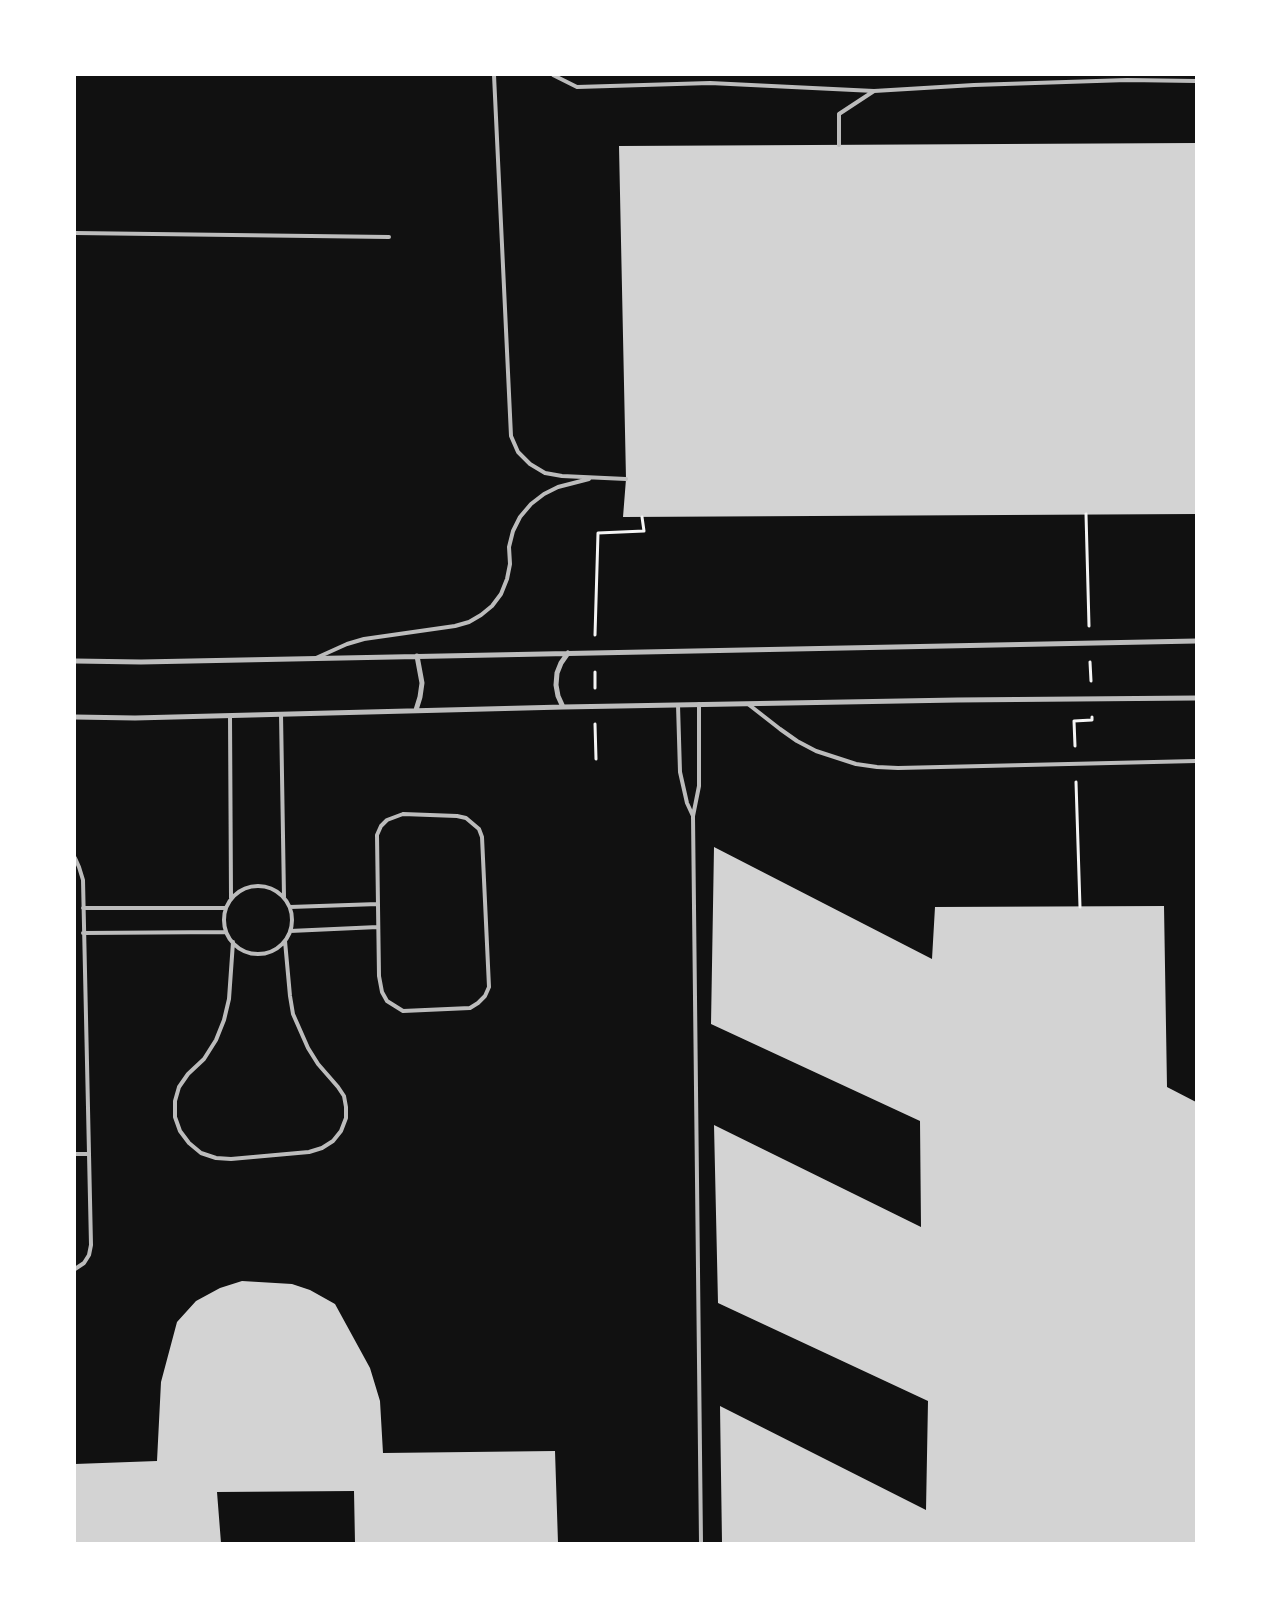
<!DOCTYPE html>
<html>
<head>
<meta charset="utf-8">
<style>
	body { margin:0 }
	#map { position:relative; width:1271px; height:1618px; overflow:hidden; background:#111; font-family:"Exo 2",sans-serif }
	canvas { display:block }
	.frame { position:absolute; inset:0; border:76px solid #fff; pointer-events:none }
</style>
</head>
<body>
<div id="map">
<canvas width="1271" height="1618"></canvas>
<div class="frame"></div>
</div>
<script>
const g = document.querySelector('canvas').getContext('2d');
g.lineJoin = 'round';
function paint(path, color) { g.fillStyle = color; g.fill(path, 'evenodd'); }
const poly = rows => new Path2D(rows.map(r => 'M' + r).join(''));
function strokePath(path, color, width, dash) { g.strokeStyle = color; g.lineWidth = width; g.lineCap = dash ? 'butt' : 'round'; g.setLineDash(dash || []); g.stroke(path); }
paint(poly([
	[1196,143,1196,514,623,517,626,479,619,146],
	[714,847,932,959,935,907,1164,906,1167,1087,1196,1102,1196,1543,722,1543,720,1406,926,1510,928,1401,718,1303,714,1125,921,1227,920,1121,711,1024],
	[242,1281,292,1284,310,1290,335,1304,370,1368,380,1401,383,1453,555,1451,558,1543,355,1543,354,1491,217,1492,221,1543,75,1543,75,1464,157,1461,161,1382,177,1322,196,1301,220,1288]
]), '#d3d3d3');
strokePath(poly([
	[1086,514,1089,626],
	[595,635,598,533,644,531,642,517],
	[1090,662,1091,681],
	[595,672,595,688],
	[595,724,596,759],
	[1075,746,1074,721,1092,720,1092,717],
	[1076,782,1080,907]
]), '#f5f5f5', 3);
strokePath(poly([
	[494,75,511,436,518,452,530,464,545,473,562,476,626,479],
	[553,75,577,87,710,83,874,91],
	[839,145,839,114,874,91,974,85,1127,80,1196,81],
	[75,233,389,237],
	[316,658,347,644,364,639,455,626,469,622,481,615,492,606,501,594,507,579,510,564,509,547,513,531,520,517,531,504,544,494,558,487,589,479],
	[699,704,699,786,693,816,701,1543],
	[748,704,780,729,797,741,816,751,856,764,877,767,898,768,1196,761],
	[678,705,680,772,687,803,693,816],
	[281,714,284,897],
	[230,716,231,898],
	[403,814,457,816,466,818,479,829,482,837,489,987,485,996,478,1003,470,1008,403,1011,387,1001,382,992,379,976,377,835,381,826,387,820,403,814],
	[75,858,79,867,83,880,91,1245,89,1255,84,1263,75,1269],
	'224 920a34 34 0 1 1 68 0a34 34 0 1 1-68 0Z',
	[290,907,378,904],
	[83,908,226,908],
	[290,931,378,927],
	[83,933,226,932],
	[233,942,229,999,224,1020,216,1040,204,1059,188,1074,179,1087,175,1101,175,1117,180,1131,189,1143,201,1153,216,1158,231,1159,309,1152,322,1148,333,1141,341,1131,346,1118,346,1107,344,1096,338,1087,318,1064,308,1048,293,1014,290,996,285,941],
	[75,1154,89,1154]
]), '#bcbcbc', 4);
strokePath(poly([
	[75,661,141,662,1196,641],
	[563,707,558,696,556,685,557,673,561,663,568,653],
	[416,710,420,697,422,683,417,656],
	[75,717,135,718,563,707,957,700,1196,698]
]), '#bcbcbc', 5);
</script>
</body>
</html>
